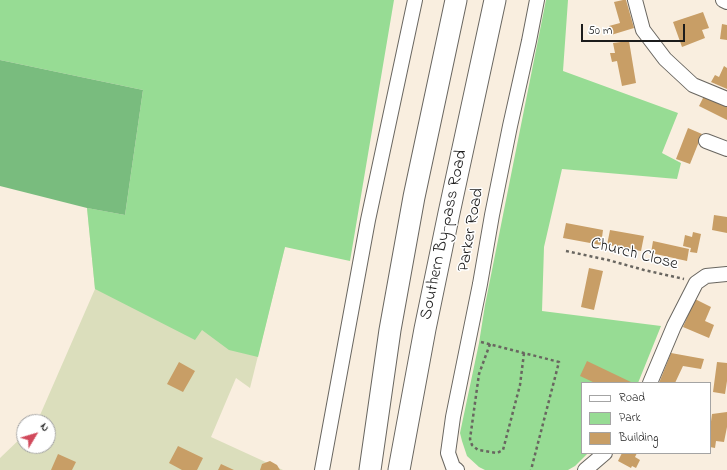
<!DOCTYPE html>
<html>
<head>
<meta charset="utf-8">
<style>
	body { margin:0 }
	#map { position:relative; width:727px; height:470px; overflow:hidden; background:#f9eedf; font-family:"Indie Flower",sans-serif }
	canvas { display:block }
	.legend { position:absolute; left:581px; top:382px; width:130px; height:72px; box-sizing:border-box; background:#fff; border:1px solid #a4a4a4; margin:0; padding:5px 7px; list-style:none; font-size:12px; color:#1c1c1c }
	.legend li { display:flex; align-items:center; gap:8px; height:20px }
	.legend b { width:20px; border:1px solid #a4a4a4 }
	.north { position:absolute; left:16px; top:414px; width:40px; height:40px; box-sizing:border-box; background:#fff; border:1px solid #a4a4a4; border-radius:50%; rotate:52deg; font-size:11px; font-weight:700; line-height:16px; text-align:center; color:#1c1c1c }
	.north::after { content:''; display:block; margin:auto; width:14px; height:18px; background:#d1495b; clip-path:polygon(50% 0,100% 100%,50% 72%,0 100%) }
	.scale { position:absolute; left:581px; top:24px; width:104px; height:18px; box-sizing:border-box; border:2px solid #1c1c1c; border-top:0; padding-left:5px; font-size:12px; line-height:14px; white-space:nowrap; color:#1c1c1c; -webkit-text-stroke:3px #fff; paint-order:stroke }
</style>
</head>
<body>
<div id="map">
<canvas width="727" height="470"></canvas>
<ul class="legend">
<li><b style="height:5px;background:#fff"></b>Road</li>
<li><b style="height:11px;background:#97dc94"></b>Park</li>
<li><b style="height:11px;background:#c89e66"></b>Building</li>
</ul>
<div class="north">N</div>
<div class="scale">50 m</div>
</div>
<script>
const g = document.querySelector('canvas').getContext('2d');
g.lineJoin = 'round';
function paint(path, color) { g.fillStyle = color; g.fill(path, 'evenodd'); }
const poly = rows => new Path2D(rows.map(r => 'M' + r).join(''));
function strokePath(path, color, width, dash) { g.strokeStyle = color; g.lineWidth = width; g.lineCap = dash ? 'butt' : 'round'; g.setLineDash(dash || []); g.stroke(path); }
function write(font, color, halo, rows, align = 'center') {
  g.font = font + ' "Indie Flower",sans-serif'; g.lineWidth = 3; g.setLineDash([]); g.textBaseline = 'middle'; g.strokeStyle = halo; g.fillStyle = color; for (const [text, x, y, turn = 0] of rows) {
    g.save(); g.translate(x, y); g.rotate((+turn || 0) * Math.PI / 180); g.textAlign = isNaN(turn) ? turn : align; if (halo) g.strokeText(text, 0, 0); g.fillText(text, 0, 0); g.restore();
  }
}
paint(poly([
	[87,208,285,247,250,388,236,378,211,437,283,470,0,470,0,458,24,435,24,446,48,446,48,422,37,422,95,289]
]), '#dbdebc');
paint(poly([
	[0,0,394,0,350,261,285,247,258,357,229,350,202,330,195,340,95,289,87,208,125,215,143,90,0,60],
	[546,0,568,0,563,71,678,113,662,153,681,163,677,179,562,169,544,247,542,311,661,326,638,383,582,383,582,453,588,453,575,466,568,470,485,470,479,467,467,456,462,441,460,433,479,343,485,305]
]), '#97dc94');
paint(poly([
	[0,60,143,90,125,215,87,208,0,186]
]), '#79bc7e');
paint(poly([
	[623,0,626,0,634,28,611,35,609,26,620,23,614,2],
	[703,12,709,28,702,30,705,38,682,47,673,22],
	[722,24,727,25,727,40,720,39],
	[629,41,636,83,622,86,617,61,612,62,610,53,615,53,613,43],
	[724,66,727,68,727,89,711,82,715,75,719,77],
	[705,94,727,105,727,120,699,106],
	[688,128,702,134,690,164,676,159],
	[714,215,727,217,727,233,712,230],
	[566,223,603,230,601,245,563,238],
	[610,230,644,236,641,251,607,245],
	[693,232,701,234,697,253,690,252,691,248,683,246,685,235,692,237],
	[653,241,689,249,687,261,651,253],
	[589,268,603,271,594,310,581,307],
	[695,299,711,307,705,321,714,325,709,338,683,327],
	[671,353,704,359,701,369,683,366,675,383,659,383],
	[587,361,633,383,595,383,580,376],
	[179,362,195,371,183,392,167,384],
	[717,362,727,363,727,381,725,394,713,392],
	[727,412,727,427,724,442,716,441,715,448,710,447,710,429,712,414],
	[178,446,203,458,197,470,182,470,169,463],
	[622,453,637,453,635,457,640,460,636,468,632,466,631,468,618,461],
	[58,454,76,462,72,470,51,470],
	[270,461,277,465,280,470,260,470,262,464],
	[221,464,234,470,218,470]
]), '#c89e66');
const minor = poly([
	[635,0,643,30,665,59,693,85,727,99],
	[723,0,727,2],
	[706,141,727,149],
	[650,383,674,326,696,283,706,276,727,274],
	[322,470,368,220,415,0],
	[457,470,453,467,448,453,453,417,480,284,492,215,510,126,529,41,537,0],
	[585,470,605,453]
]);
const highway = poly([
	[370,470,390,330,414,197,456,0],
	[399,470,425,329,449,213,495,0]
]);
strokePath(minor, '#696660', 16);
strokePath(highway, '#696660', 23);
strokePath(poly([
	[566,251,608,260,644,270,684,279],
	[481,342,559,362,531,470],
	[490,344,479,374,470,439,472,445,478,450,497,453,503,450,520,385,524,353]
]), '#696660', 2.5, [3, 3]);
strokePath(minor, '#fff', 14);
strokePath(highway, '#fff', 21);
write('17px', '#1c1c1c', '#fff', [
	["Parker Road",472,230,-80],
	["Southern By-pass Road",445,235,-78],
	["Church Close",634,255,14]
]);
</script>
</body>
</html>
